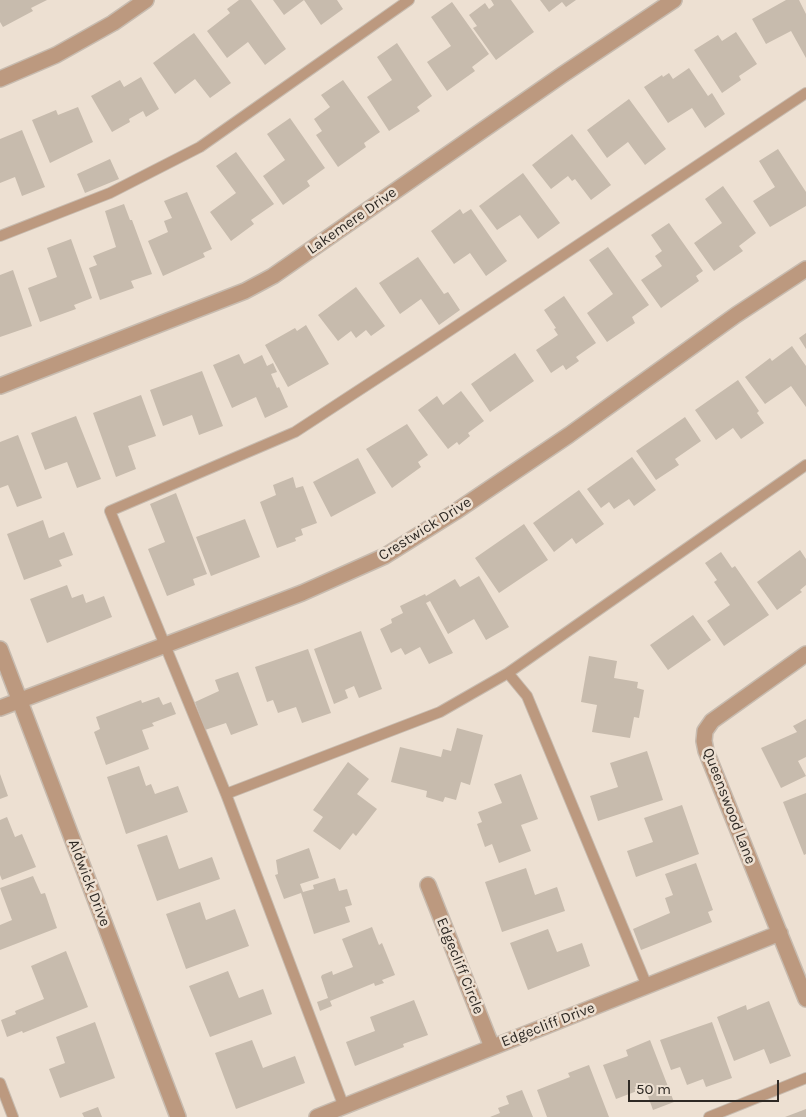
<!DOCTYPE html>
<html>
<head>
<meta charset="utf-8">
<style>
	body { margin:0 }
	#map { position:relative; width:806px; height:1117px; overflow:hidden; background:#ede0d2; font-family:Karla,sans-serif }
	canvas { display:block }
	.scale { position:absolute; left:628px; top:1080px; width:151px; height:22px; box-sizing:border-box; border:2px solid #2e2924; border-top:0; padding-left:6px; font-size:15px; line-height:18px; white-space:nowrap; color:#2e2924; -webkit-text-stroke:4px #ede0d2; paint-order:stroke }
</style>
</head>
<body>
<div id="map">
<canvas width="806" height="1117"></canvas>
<div class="scale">50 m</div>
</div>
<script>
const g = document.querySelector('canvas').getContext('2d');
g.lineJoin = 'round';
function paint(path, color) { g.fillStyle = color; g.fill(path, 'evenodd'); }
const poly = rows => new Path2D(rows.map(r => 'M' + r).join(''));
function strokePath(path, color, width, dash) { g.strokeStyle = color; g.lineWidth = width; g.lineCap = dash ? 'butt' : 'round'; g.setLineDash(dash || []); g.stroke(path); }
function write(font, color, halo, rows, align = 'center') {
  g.font = font + ' Karla,sans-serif'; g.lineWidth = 5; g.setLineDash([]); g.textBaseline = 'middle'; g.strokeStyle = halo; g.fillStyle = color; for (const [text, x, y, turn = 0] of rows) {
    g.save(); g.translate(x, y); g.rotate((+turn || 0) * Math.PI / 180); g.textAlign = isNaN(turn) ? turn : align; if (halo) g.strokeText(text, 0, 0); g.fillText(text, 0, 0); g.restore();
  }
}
paint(poly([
	[0,0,47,0,31,8,33,11,3,27,0,22],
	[239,0,251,0,286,49,265,65,248,42,227,58,207,31,230,13,227,9],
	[273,0,337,0,343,9,321,25,304,0,284,15],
	[491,0,511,0,534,32,496,60,473,28,477,26,469,15,485,3,489,9,494,5],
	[540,0,576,0,566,7,562,2,549,12],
	[786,0,799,0,806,14,806,58,791,31,766,44,752,19],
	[452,2,489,54,472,67,475,71,447,91,427,62,451,46,431,17],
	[736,32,757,64,739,76,741,80,722,93,694,50,718,35,722,41],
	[194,33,231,83,210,98,195,79,175,94,153,63],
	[397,43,432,96,417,107,420,111,389,131,367,97,392,80,377,57],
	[689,68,708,96,712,93,725,114,705,128,692,108,668,123,644,87,662,75,663,77,669,73,673,79],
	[141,77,159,109,146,117,143,111,129,119,130,122,112,132,91,96,120,80,124,87],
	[343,80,380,132,364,143,366,147,338,167,316,135,322,131,314,119,330,107,321,95],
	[629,99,666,149,645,165,628,142,607,158,587,130],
	[78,107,93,142,50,163,32,120,56,110,58,115],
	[290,118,325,168,307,181,310,186,283,205,263,176,285,160,267,134],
	[22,130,45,187,22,196,15,177,0,183,0,139],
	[572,134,611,185,591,200,575,179,572,181,568,176,551,189,532,165],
	[778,149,806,192,806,206,770,227,753,201,775,187,759,161],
	[236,152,274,204,251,220,254,224,231,241,210,212,236,193,216,166],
	[110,159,119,179,85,193,77,174],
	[523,173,560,223,538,239,520,215,497,230,479,206],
	[723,186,756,233,739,246,743,251,714,271,694,243,722,223,705,199],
	[187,192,212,249,203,253,205,257,163,276,148,241,168,232,164,221,172,218,164,201],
	[124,204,130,220,132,220,152,274,131,281,134,288,100,300,89,268,97,265,93,256,116,247,105,211],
	[460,209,463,214,471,209,507,261,486,276,470,253,454,264,431,231],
	[669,223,703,271,696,276,699,281,661,308,641,280,662,266,655,256,662,251,651,235],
	[71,239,92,298,74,305,76,309,40,322,28,288,57,277,47,248],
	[608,247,649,305,632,317,635,323,607,342,587,313,613,294,589,260],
	[418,257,444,294,448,292,460,310,439,325,421,299,400,314,379,283],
	[13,270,32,326,0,337,0,275],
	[356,287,385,326,371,336,366,330,356,338,351,331,338,341,318,315],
	[564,296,596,343,576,357,579,361,566,370,563,365,551,373,536,350,558,335,554,329,556,328,544,310],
	[306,325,329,364,288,387,265,345,295,328,297,331],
	[806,333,806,349,799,338],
	[792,346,806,366,806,407,791,386,765,404,745,377,770,358,772,361],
	[515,353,534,381,490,412,471,384],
	[239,354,244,364,262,355,267,366,273,363,277,372,271,374,277,388,279,387,288,407,265,418,256,397,232,408,213,365],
	[202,371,223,426,199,435,192,415,163,426,150,390],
	[738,380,759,411,757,413,764,423,741,439,733,428,716,440,695,410],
	[461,391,484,421,468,433,470,436,459,445,457,442,448,449,418,410,437,396,443,405],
	[141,395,156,436,128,446,136,469,116,477,93,413],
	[76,416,101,479,77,488,67,462,45,470,31,433],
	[685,417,701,441,675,459,679,465,656,480,636,451],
	[407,424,428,455,418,462,421,467,392,488,366,449],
	[18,435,42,498,17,507,8,485,0,488,0,442],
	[632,457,656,490,634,506,629,499,614,509,609,502,601,508,587,489],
	[358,458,376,493,331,517,313,482],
	[293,477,296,488,303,486,317,523,301,529,303,535,295,538,296,541,277,548,260,502,276,495,273,485],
	[579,490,604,524,576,544,572,538,554,552,533,523],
	[176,493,207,574,193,579,195,585,167,596,148,549,165,542,150,504],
	[245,519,260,557,211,576,196,537],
	[43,520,49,538,64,532,73,555,59,560,62,566,24,580,7,534],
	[524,524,548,560,499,593,475,558],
	[800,550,806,559,806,585,800,590,802,592,777,610,757,582],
	[721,552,732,568,735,566,769,615,724,646,707,621,730,605,714,582,717,580,705,563],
	[479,576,509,627,486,640,474,619,448,634,430,601,426,603,453,653,429,664,420,647,405,655,401,648,391,653,380,629,392,623,391,619,403,613,400,606,425,594,426,596,455,579,460,587],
	[67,585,72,598,83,594,86,603,104,596,112,617,47,643,30,599],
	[693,615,711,640,668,670,650,645],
	[361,631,382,689,359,698,354,686,345,690,348,698,334,704,314,649],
	[308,649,331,713,302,723,296,707,278,713,273,700,267,702,255,667],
	[589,656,617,661,614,678,638,682,637,688,644,690,639,718,634,717,630,738,592,732,597,705,581,702],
	[238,672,258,725,231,735,226,723,205,730,195,702,219,691,215,680],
	[159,697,163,705,171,702,176,714,152,723,154,726,142,730,149,749,106,765,94,732,100,729,96,717,141,700,142,703],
	[806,719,806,757,798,761,806,776,781,788,761,748,797,732,793,726],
	[457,728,483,735,470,785,461,782,456,800,445,797,443,802,426,797,427,791,391,782,400,747,441,757,443,749,451,751],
	[647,751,663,800,598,821,590,796,618,787,610,763],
	[348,762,369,779,357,794,377,809,356,836,353,833,340,850,313,831,323,817,313,810],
	[139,766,146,786,151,784,155,794,178,786,188,812,126,834,107,777],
	[0,774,8,796,0,799],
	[521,774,538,819,521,825,531,851,499,863,492,844,485,847,477,824,482,822,478,812,502,803,494,784],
	[806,793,806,854,804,855,783,802],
	[682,805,699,854,636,877,627,851,653,842,644,818],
	[7,817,15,837,22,834,36,867,2,880,0,875,0,820],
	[167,835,179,869,212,857,220,879,157,901,137,845],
	[309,848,319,878,300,884,303,892,314,889,313,885,335,878,339,891,347,889,352,905,345,907,350,922,314,934,301,893,284,899,275,875,278,874,276,860],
	[696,863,713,910,708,912,712,922,641,950,633,929,670,913,665,898,673,895,665,874],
	[526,868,535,895,557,887,565,911,502,932,485,882],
	[33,876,41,894,45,893,57,928,0,950,0,925,12,920,0,888],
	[200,902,206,920,235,909,249,946,186,969,166,914],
	[372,927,379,945,382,943,395,975,382,980,384,983,375,986,374,983,330,1001,332,1006,320,1011,317,1002,328,998,321,977,322,975,332,971,333,975,353,967,342,939],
	[548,929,557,952,582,943,590,966,528,990,510,943],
	[66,951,88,1007,23,1033,22,1031,7,1037,1,1020,16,1014,15,1011,44,999,31,966],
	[228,971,239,998,263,989,272,1014,210,1037,189,986],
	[414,1000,428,1035,403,1044,404,1047,355,1066,346,1042,375,1031,370,1017],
	[769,1001,791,1056,770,1064,764,1049,734,1061,717,1017,746,1005,747,1010],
	[95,1022,115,1078,60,1098,49,1069,65,1063,56,1037],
	[712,1022,732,1078,706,1087,703,1079,687,1085,680,1067,671,1070,660,1040],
	[252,1040,263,1068,295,1056,305,1083,236,1109,215,1053],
	[650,1040,674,1102,653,1110,645,1088,616,1099,603,1065,628,1056,626,1050],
	[589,1065,609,1117,547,1117,537,1090,570,1077,568,1073],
	[522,1090,533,1117,490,1117,500,1113,498,1108,509,1104,506,1096],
	[98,1107,102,1117,84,1117,82,1113],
	[806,1109,806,1117,785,1117]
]), '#c7bbad');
const lane = poly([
	[806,93,419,351,295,432,110,511,226,794,440,712,508,673,806,465],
	[0,236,110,193,200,147,409,0],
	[508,673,527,696,647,986],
	[226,794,344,1107],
	[0,1083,13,1117],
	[709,1117,806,1078]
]);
const street = poly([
	[0,79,56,55,113,23,146,0],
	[0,386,245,291,273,276,562,75,674,0],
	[0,649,178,1117],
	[806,654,712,721,705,731,704,741,706,751,806,999],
	[0,708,302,593,385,556,455,512,569,435,736,315,806,269],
	[428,885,492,1047],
	[317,1117,780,933]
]);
strokePath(lane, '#c7bbaf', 12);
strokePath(street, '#c7bbaf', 18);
strokePath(lane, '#bc997f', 10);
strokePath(street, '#bc997f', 15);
write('15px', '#2e2924', '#ede0d2', [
	["Lakemere Drive",352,221,-35],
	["Crestwick Drive",425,529,-32],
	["Queenswood Lane",729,806,69],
	["Aldwick Drive",89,883,69],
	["Edgecliff Circle",460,966,68],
	["Edgecliff Drive",548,1025,-21]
]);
</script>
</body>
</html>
